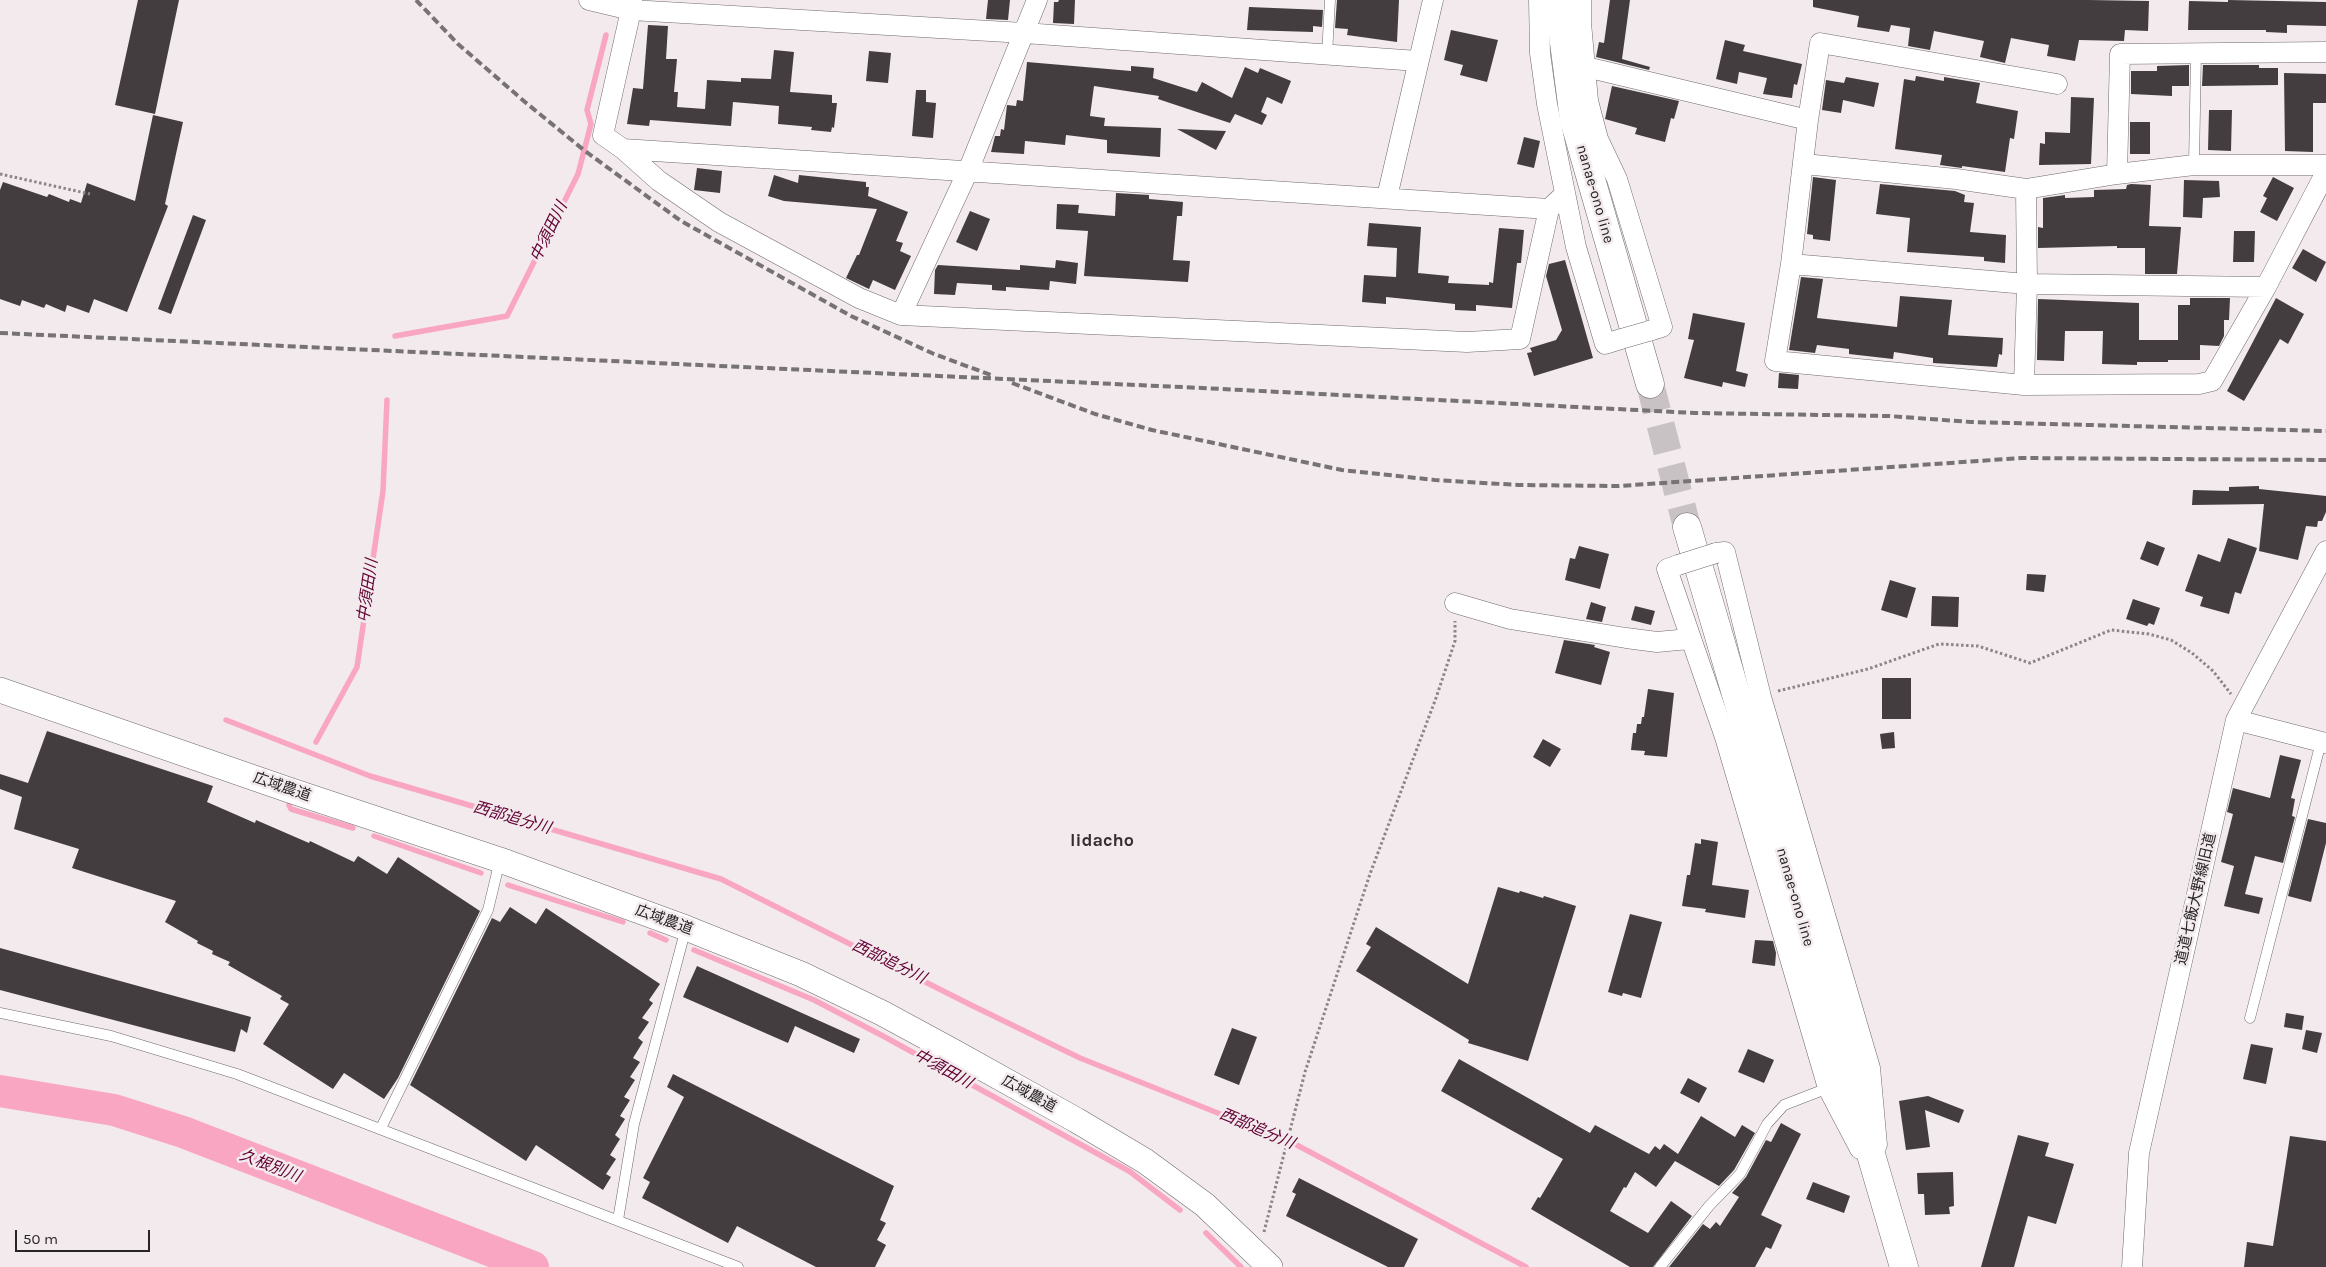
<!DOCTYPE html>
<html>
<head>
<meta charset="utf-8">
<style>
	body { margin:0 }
	#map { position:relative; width:2326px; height:1267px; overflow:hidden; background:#f2eaec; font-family:Karla,sans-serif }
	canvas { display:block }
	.scale { position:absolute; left:15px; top:1230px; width:135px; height:22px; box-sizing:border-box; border:2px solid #272425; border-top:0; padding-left:6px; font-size:15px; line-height:18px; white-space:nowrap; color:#272425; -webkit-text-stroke:4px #f2eaec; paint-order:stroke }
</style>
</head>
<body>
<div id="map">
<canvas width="2326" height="1267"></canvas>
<div class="scale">50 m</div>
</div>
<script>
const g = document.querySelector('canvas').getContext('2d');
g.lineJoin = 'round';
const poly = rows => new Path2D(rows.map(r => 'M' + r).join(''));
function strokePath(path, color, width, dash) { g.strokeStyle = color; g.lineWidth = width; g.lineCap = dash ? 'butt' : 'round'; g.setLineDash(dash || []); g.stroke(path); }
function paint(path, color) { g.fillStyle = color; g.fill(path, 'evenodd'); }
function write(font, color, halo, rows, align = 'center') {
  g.font = font + ' Karla,"Noto Sans JP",sans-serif'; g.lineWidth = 5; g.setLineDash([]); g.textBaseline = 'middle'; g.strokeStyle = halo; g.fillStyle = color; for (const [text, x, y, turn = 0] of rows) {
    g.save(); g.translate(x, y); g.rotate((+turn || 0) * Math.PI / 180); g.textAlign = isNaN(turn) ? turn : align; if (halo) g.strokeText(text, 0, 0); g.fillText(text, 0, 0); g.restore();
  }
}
strokePath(poly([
	[395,336,507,316,578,174,591,124,587,110,606,35],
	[226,720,370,776,721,879,971,1005,1080,1058,1293,1143,1526,1267],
	[316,742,357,667,383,491,387,400],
	[289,805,291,809,353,828],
	[374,836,481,873],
	[508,885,623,922],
	[650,933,666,940],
	[694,950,814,1000,883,1036,1129,1171,1180,1210],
	[1206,1233,1241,1267]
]), '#f9a6c3', 5.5);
strokePath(poly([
	[0,1091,114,1110,183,1132,533,1267]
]), '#f9a6c3', 32);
paint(poly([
	[138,0,179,0,155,114,115,105],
	[988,0,1010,0,1008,20,986,19],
	[1059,0,1075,0,1074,24,1053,23,1054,2,1058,2],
	[1337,0,1399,0,1397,42,1347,35,1348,29,1335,28],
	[1610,0,1630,0,1622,59,1650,67,1649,70,1596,57,1599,42,1604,43],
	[1813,0,2089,0,2149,1,2148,31,2125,30,2124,41,2079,40,2075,61,2047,56,2049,45,2011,38,2005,63,1980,57,1984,41,1934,31,1930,50,1908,46,1910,28,1891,25,1889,32,1857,27,1859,16,1813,7],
	[2228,0,2326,2,2326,26,2287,25,2287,33,2266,32,2266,30,2188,30,2189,1,2228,2],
	[1249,7,1323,10,1322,27,1313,26,1313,32,1247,30],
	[648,25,668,26,666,59,677,59,674,92,678,92,677,107,705,109,707,80,741,82,741,78,771,79,774,50,794,52,790,92,832,95,832,103,837,103,834,128,832,127,831,132,811,130,812,127,778,124,779,106,733,102,731,126,650,120,649,126,627,124,633,88,643,89],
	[1451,30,1498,40,1487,82,1460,75,1463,65,1444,60],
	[1725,40,1745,45,1743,51,1802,64,1797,85,1794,84,1792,98,1763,94,1767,78,1739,72,1737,84,1716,79],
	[869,51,891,53,888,83,866,81],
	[1027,62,1131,71,1131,66,1154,68,1153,78,1197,92,1202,82,1232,98,1245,67,1258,73,1260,68,1291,81,1282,104,1267,97,1261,112,1267,115,1262,125,1235,114,1230,123,1158,99,1159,96,1094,86,1090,116,1105,118,1104,126,1161,128,1160,157,1107,153,1107,140,1066,135,1065,145,1025,141,1024,154,991,152,995,136,1000,136,1001,129,1004,130,1007,105,1016,106,1017,100,1023,101],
	[2189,65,2189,86,2172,86,2172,96,2131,94,2131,71,2157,71,2157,66],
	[2203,65,2259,65,2259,68,2278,68,2278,85,2202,86],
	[2284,73,2326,74,2326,103,2313,103,2313,152,2285,151],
	[1916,76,1944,81,1944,77,1980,83,1976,103,2018,111,2014,139,2010,138,2005,172,1962,166,1962,168,1940,165,1942,155,1895,149,1904,79,1915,81],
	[1846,77,1879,83,1874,107,1843,100,1841,113,1822,110,1826,80,1844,83],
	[1612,86,1679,101,1674,119,1671,118,1665,142,1635,134,1637,128,1605,119],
	[916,90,926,90,926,102,936,103,933,138,912,136],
	[2071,97,2094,98,2091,164,2039,165,2040,143,2045,144,2045,132,2070,133],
	[2209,110,2232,110,2231,151,2208,150],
	[153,115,183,122,165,204,168,206,127,312,94,299,89,313,67,305,65,312,46,304,44,308,22,300,20,306,0,299,0,190,3,182,47,197,49,194,69,202,70,199,81,203,87,183,135,201],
	[2130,122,2150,122,2150,154,2130,154],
	[1177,129,1226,131,1216,150],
	[1524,137,1540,141,1534,168,1517,164],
	[697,168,722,171,720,193,694,190],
	[774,175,798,183,799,175,866,182,866,187,869,187,868,196,908,212,896,241,903,243,900,251,911,256,895,290,873,280,869,289,846,278,857,255,859,255,877,209,784,201,768,196],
	[1813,177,1836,180,1830,241,1813,239,1813,235,1807,234],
	[2273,177,2294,188,2277,221,2260,212,2267,198,2263,196],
	[2184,180,2219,181,2220,197,2203,198,2202,218,2183,217],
	[1880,184,1955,191,1965,195,1964,202,1974,203,1970,232,2006,235,2005,263,1984,261,1984,257,1907,252,1910,218,1876,214],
	[2131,184,2151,185,2149,226,2181,227,2177,274,2145,274,2145,248,2117,248,2117,246,2038,248,2038,227,2043,228,2043,198,2065,195,2065,198,2094,197,2094,190,2126,189,2127,185],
	[1116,193,1149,195,1149,199,1183,202,1182,216,1177,216,1173,260,1190,261,1188,282,1084,276,1088,231,1056,229,1057,204,1079,205,1078,213,1115,216],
	[970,211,990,219,977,251,956,242],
	[193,215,206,220,171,314,158,309],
	[1369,223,1421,227,1418,273,1449,276,1448,283,1489,285,1489,282,1493,283,1499,228,1524,230,1521,263,1517,263,1512,308,1476,305,1476,311,1455,310,1455,304,1386,297,1386,304,1362,302,1364,275,1396,277,1397,248,1367,246],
	[2234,231,2255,231,2254,262,2233,262],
	[2303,249,2326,262,2316,282,2292,268],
	[1056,260,1078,263,1076,284,1050,281,1049,290,1006,287,1006,291,992,290,992,285,957,283,955,295,934,294,935,270,938,265,1020,270,1020,265,1055,268],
	[1565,260,1593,358,1534,376,1527,353,1532,352,1530,348,1556,340,1562,330,1546,276,1549,264],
	[1801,277,1823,279,1817,318,1897,327,1900,296,1952,300,1948,335,2003,338,2002,355,1999,354,1997,367,1933,363,1933,358,1894,352,1893,359,1849,354,1849,349,1817,345,1815,353,1789,350],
	[2190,298,2230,298,2229,320,2224,320,2224,336,2219,346,2200,345,2200,360,2168,360,2168,362,2137,362,2137,365,2102,364,2103,331,2065,331,2064,361,2037,360,2038,299,2139,303,2139,340,2178,340,2178,305,2190,305],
	[2276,298,2304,314,2288,344,2280,339,2244,401,2227,391],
	[1693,313,1745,323,1736,371,1748,374,1745,387,1723,382,1722,387,1684,378,1694,340,1688,339],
	[1779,373,1799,375,1798,389,1778,388],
	[2259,486,2259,489,2326,496,2326,512,2322,521,2318,521,2317,527,2306,526,2298,560,2259,551,2264,504,2192,505,2193,490,2229,491,2229,487],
	[2228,538,2257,548,2241,594,2235,592,2229,614,2200,606,2203,597,2185,591,2198,554,2220,562],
	[2147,541,2165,548,2158,566,2140,559],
	[1579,546,1609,554,1600,589,1565,580,1570,558,1575,559],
	[2027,574,2046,575,2044,592,2026,590],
	[1890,580,1916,588,1907,618,1881,610],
	[1932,596,1959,597,1958,627,1931,626],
	[2133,599,2160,608,2154,625,2149,623,2147,626,2126,619],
	[1591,602,1606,607,1602,622,1586,619],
	[1635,606,1655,611,1651,625,1631,620],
	[1564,640,1595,645,1594,647,1610,652,1601,685,1555,673],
	[1882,678,1911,678,1911,719,1882,719],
	[1648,689,1674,693,1667,757,1644,755,1645,751,1631,750,1633,733,1636,733,1637,724,1641,724,1642,717,1644,717],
	[47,731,213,786,207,802,255,823,256,820,309,843,310,841,354,862,358,856,387,874,398,857,480,911,398,1078,384,1099,344,1073,333,1089,263,1044,289,1004,280,999,282,996,228,965,230,962,212,954,213,951,197,943,198,941,165,922,176,901,72,868,79,849,14,829,22,797,0,789,0,774,28,783],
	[1894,732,1895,748,1882,749,1880,734],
	[1543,739,1561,749,1550,767,1533,757],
	[2280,755,2301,760,2291,798,2295,799,2292,816,2295,817,2283,863,2255,856,2245,894,2263,898,2259,914,2224,906,2234,866,2221,862,2233,814,2227,812,2233,788,2270,798],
	[2308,819,2326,823,2326,843,2311,902,2288,896],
	[1701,839,1718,842,1712,885,1749,890,1745,918,1705,912,1706,909,1682,906,1687,875,1690,875,1695,843,1701,844],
	[1498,887,1519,893,1520,891,1543,898,1544,896,1576,906,1528,1061,1468,1043,1469,1040,1356,971,1371,947,1366,944,1376,927,1468,984],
	[510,907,536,924,546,908,660,984,649,1000,653,1003,642,1018,649,1022,638,1038,643,1042,633,1058,640,1062,630,1077,635,1080,624,1097,630,1100,620,1116,625,1119,615,1135,620,1139,610,1155,616,1159,606,1174,611,1177,603,1190,536,1145,526,1161,410,1085,492,918,500,922],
	[1630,914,1662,922,1641,998,1623,993,1622,996,1608,992],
	[1755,940,1773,941,1776,953,1775,966,1752,963],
	[0,948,251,1017,247,1033,241,1029,235,1052,0,990],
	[697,966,860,1039,854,1053,795,1026,788,1043,683,997],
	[2286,1013,2304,1016,2302,1030,2284,1027],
	[1232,1028,1257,1037,1239,1085,1214,1075],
	[2306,1030,2322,1033,2317,1053,2302,1049],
	[2251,1044,2273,1048,2266,1084,2243,1079],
	[1748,1049,1774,1060,1764,1083,1738,1072],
	[1459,1059,1590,1133,1595,1125,1649,1154,1655,1146,1660,1150,1664,1144,1678,1154,1701,1116,1735,1137,1742,1125,1755,1133,1734,1170,1719,1186,1675,1161,1656,1187,1635,1172,1626,1188,1624,1187,1610,1211,1648,1233,1671,1201,1692,1216,1653,1267,1630,1267,1531,1209,1538,1197,1540,1198,1563,1159,1441,1091],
	[673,1074,894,1186,880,1220,886,1223,877,1240,886,1245,875,1267,816,1267,737,1226,728,1243,642,1198,650,1182,643,1178,684,1097,667,1087],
	[1688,1078,1707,1088,1699,1103,1680,1093],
	[1928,1096,1964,1110,1959,1123,1925,1110,1930,1147,1906,1150,1899,1101],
	[1781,1123,1801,1134,1761,1215,1782,1225,1771,1249,1766,1247,1755,1267,1669,1267,1703,1224,1710,1229,1716,1222,1720,1226,1739,1197,1732,1193,1746,1177,1766,1140,1771,1142],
	[2018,1135,2049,1143,2045,1156,2074,1164,2056,1224,2028,1216,2014,1267,1981,1267],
	[2290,1136,2326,1141,2326,1267,2244,1267,2247,1242,2273,1246],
	[1953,1172,1954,1206,1949,1207,1950,1214,1925,1215,1924,1194,1918,1194,1917,1173],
	[1299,1178,1418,1239,1404,1267,1388,1267,1286,1216,1296,1194,1292,1192],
	[1813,1182,1850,1196,1844,1213,1806,1199]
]), '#433d3f');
strokePath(poly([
	[1650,384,1687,527]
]), '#c9c2c4', 28, [28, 14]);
const service = poly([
	[1327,55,1330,0],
	[2194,165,2196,53],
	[0,1013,111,1036,237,1074,738,1267],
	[2250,1018,2321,742],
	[381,1128,488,910,500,860],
	[618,1220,634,1124,686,928],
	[1660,1267,1709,1206,1740,1174,1767,1124,1784,1105,1828,1088]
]);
const minor = poly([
	[589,0,631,10,1024,33,1418,61],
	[632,0,631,10,603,135,623,149,659,181,719,222,859,298,901,315,1467,342,1520,339,1549,209,1564,195],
	[1539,0,1540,53,1547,104,1576,247,1605,344,1621,339],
	[1581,0,1581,23,1588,101,1598,139,1617,179,1662,327,1649,331],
	[1586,67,1808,120,1791,264,2027,284,2266,287,2326,172],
	[1808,120,1820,43,2057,84],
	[623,149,1549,209],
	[1804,164,1956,179,2026,189,2117,174,2194,165,2326,165],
	[2117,174,2120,54,2326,52],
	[1387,197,1433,0],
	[1791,264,1775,361,2024,385,2199,384,2212,381,2266,287],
	[901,315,968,171,1037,0],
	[2024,385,2027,284,2026,189],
	[1716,553,1725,552,1761,697,1870,1068,1877,1145],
	[1678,565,1667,569,1725,737,1828,1088,1860,1149],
	[1455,603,1510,619,1626,638,1657,642,1689,639],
	[2236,720,2326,743],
	[2132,1267,2139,1153,2236,720,2326,551]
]);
const tertiary = poly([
	[0,690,289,790,500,860,686,928,801,974,882,1013,954,1052,1076,1120,1145,1161,1205,1205,1270,1267]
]);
const secondary = poly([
	[1562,0,1562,27,1574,120,1650,384],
	[1687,527,1904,1267]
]);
strokePath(service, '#70696b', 11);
strokePath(minor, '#70696b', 21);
strokePath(tertiary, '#70696b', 26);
strokePath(secondary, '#70696b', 29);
strokePath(poly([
	[0,174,90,194],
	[1778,691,1868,669,1939,644,1978,646,2030,663,2111,630,2149,634,2171,640,2192,653,2213,671,2231,694],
	[1264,1232,1305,1072,1370,874,1436,698,1455,641,1455,621]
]), '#8b8587', 3, [2.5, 2.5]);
strokePath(service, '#fff', 10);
strokePath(minor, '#fff', 20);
strokePath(tertiary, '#fff', 25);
strokePath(secondary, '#fff', 28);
strokePath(poly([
	[416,0,458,44,525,102,585,151,681,221,851,316,934,354,991,375],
	[0,333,1202,388,1695,413,1889,416,1971,422,2326,431],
	[1012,383,1095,414,1152,430,1342,470,1435,480,1518,485,1619,486,2021,458,2326,460]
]), '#777273', 4, [8, 4]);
const minorBridge = poly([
	[1621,339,1649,331],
	[1678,565,1716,553]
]);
strokePath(minorBridge, '#70696b', 21, []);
strokePath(minorBridge, '#fff', 20);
write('15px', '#272425', '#f2eaec', [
	["nanae-ono line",1595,194,74],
	["広域農道",282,787,19],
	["nanae-ono line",1795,897,74],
	["道道七飯大野線旧道",2196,899,-77],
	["広域農道",664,920,20],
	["広域農道",1029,1094,29]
]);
write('italic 16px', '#630034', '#f2eaec', [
	["中須田川",549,232,-64],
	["中須田川",368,591,-82],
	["西部追分川",512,818,16],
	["西部追分川",889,962,26],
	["中須田川",943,1069,29],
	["西部追分川",1257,1129,23],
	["久根別川",270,1166,21]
]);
write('bold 18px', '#342e30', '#f2eaec', [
	["Iidacho",1102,841]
]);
</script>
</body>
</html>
